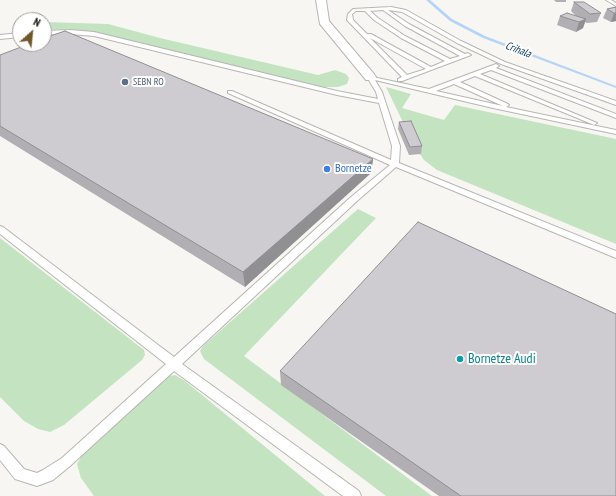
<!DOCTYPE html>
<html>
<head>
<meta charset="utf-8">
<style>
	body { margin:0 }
	#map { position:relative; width:616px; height:496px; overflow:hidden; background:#f7f6f2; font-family:"PT Sans Narrow",sans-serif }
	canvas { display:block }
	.north { position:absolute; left:12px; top:12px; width:40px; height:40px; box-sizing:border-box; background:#fff; border:1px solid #9f9f9e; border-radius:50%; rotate:27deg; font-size:11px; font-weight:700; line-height:16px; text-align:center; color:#0e0e0d }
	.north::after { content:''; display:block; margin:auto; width:14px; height:18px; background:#705929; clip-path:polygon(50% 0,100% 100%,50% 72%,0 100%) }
</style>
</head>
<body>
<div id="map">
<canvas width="616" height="496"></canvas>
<div class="north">N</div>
</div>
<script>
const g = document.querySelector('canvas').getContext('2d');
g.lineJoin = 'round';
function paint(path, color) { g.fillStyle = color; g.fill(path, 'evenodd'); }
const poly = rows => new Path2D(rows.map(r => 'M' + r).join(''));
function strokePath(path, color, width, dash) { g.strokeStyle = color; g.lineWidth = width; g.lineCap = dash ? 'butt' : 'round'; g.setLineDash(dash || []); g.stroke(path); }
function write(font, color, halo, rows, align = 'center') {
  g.font = font + ' "PT Sans Narrow",sans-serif'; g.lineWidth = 4; g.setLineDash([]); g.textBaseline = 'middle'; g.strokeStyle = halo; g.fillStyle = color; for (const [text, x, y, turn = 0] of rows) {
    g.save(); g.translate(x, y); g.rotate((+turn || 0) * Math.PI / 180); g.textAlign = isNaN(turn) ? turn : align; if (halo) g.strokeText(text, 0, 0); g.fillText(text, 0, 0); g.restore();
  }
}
paint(poly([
	[44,22,108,24,160,38,318,75,335,70,346,74,349,78,347,84,338,87,322,87,95,32,70,29,44,30],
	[386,87,411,94,402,108,444,120,455,105,616,139,616,244,437,170,424,160,414,145],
	[358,209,376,218,244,356,432,496,386,496,204,359,200,351,203,346],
	[0,238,144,350,145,355,142,360,64,425,50,432,38,429,24,421,0,397],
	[175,375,185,381,325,496,94,496,81,478,77,464,86,448,167,376]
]), '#c4e3c0');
paint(poly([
	[426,0,430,0,452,19,485,36,616,86,616,88,483,38,450,21,426,0]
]), '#b3d4f8');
const service = poly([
	[606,0,611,0,616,3,616,6,606,0],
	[391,7,406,10,461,41,505,62,616,101,616,105,501,64,457,43,402,12,388,10,409,24,465,54,468,53,471,55,402,81,398,81,398,79,402,77,347,20,348,14,353,9,391,7],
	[383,10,405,26,460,56,450,59,405,36,378,18,370,11,383,10],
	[356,11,365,11,374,20,401,38,445,61,431,67,371,34,367,34,353,20,352,14,356,11],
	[370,38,426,69,407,75,370,38],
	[70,30,94,32,337,91,378,99,376,92,367,77,368,76,429,89,496,64,499,66,496,68,616,114,616,118,491,70,480,74,597,123,594,125,592,124,475,76,460,82,508,104,509,105,506,107,616,130,616,134,493,108,375,80,382,92,400,146,399,163,616,251,616,258,396,167,357,201,182,364,359,491,361,496,343,496,174,371,70,466,53,480,37,486,15,479,0,460,0,444,4,446,24,469,37,473,43,470,62,458,166,364,0,234,0,226,3,227,174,357,351,197,390,165,228,93,228,91,232,91,391,160,392,146,379,103,337,95,94,36,70,34,44,35,44,31,70,30],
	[454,84,503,106,436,91,454,84],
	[20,33,20,37,0,39,0,35,20,33]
]);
const minor = poly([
	[316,0,326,0,329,21,374,74,376,77,374,80,366,80,320,24,316,0]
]);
strokePath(service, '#b7b6b2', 2);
strokePath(minor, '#b7b6b2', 2);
paint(service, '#fff');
paint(minor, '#fff');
paint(poly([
	[554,0,566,0,566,2,556,2],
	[574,2,601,13,597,22,587,23,585,22,583,28,576,32,557,25,560,16,576,16,571,11],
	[616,7,616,21,611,22,603,18,607,9],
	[0,55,373,159,371,173,245,287,0,136],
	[399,122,422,146,421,154,409,155,398,129],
	[280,371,616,496,439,496,281,385]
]), '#b1afb3');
paint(poly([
	[614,13,616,13,616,21,611,22],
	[586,19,583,28,576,32,579,22],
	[373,159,371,173,245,287,243,272]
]), '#908f92');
const building = poly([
	[574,2,584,2,601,13,590,14,574,2],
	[616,7,616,13,614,13,607,9,616,7],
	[567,13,586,19,579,22,560,16,567,13],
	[65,31,373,159,243,272,0,126,0,55,29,44,44,44,44,38,65,31],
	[411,121,422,146,410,147,399,122,411,121],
	[418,222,616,314,616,496,461,496,280,371,418,222]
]);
paint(building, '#ceccd0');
strokePath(building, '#908f92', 1);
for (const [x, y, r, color] of [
	[125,82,4,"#5c6f8a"],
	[327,169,4,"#3f7fe0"],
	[460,359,4,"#0f9aa8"]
]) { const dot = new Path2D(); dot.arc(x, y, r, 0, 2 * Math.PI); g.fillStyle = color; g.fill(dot); strokePath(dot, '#fff', 1.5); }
write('10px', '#4e5e75', '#fff', [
	["SEBN RO",133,82]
], 'left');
write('italic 11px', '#06365d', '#fff', [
	["Crihala",518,50,21]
]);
write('12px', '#366cbe', '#fff', [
	["Bornetze",335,169]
], 'left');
write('14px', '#0d838f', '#fff', [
	["Bornetze Audi",468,359]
], 'left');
</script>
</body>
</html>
